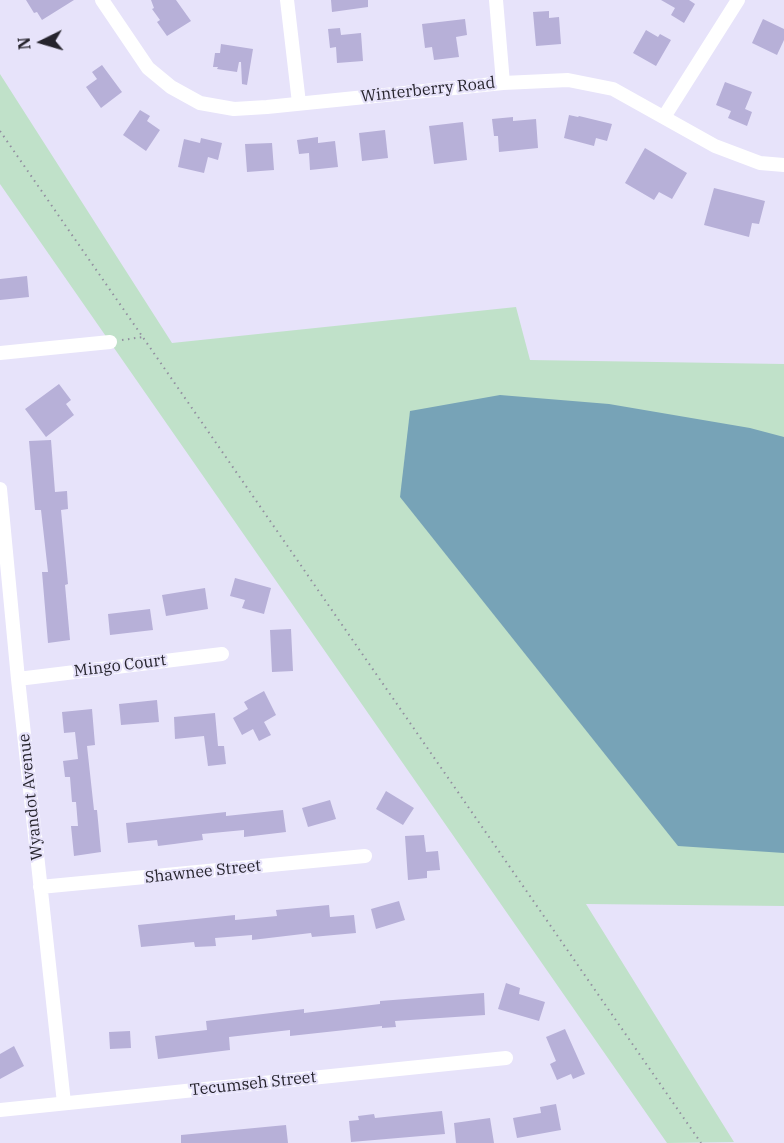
<!DOCTYPE html>
<html>
<head>
<meta charset="utf-8">
<style>
	body { margin:0 }
	#map { position:relative; width:784px; height:1143px; overflow:hidden; background:#e7e3fa; font-family:"IBM Plex Serif",serif }
	canvas { display:block }
	.north { position:absolute; left:12px; top:12px; width:60px; height:60px; -webkit-text-stroke:4px #e7e3fa; paint-order:stroke; rotate:265deg; font-size:16px; font-weight:700; line-height:24px; text-align:center; color:#26242d }
	.north::after { content:''; display:block; margin:auto; width:21px; height:27px; background:#26242d; clip-path:polygon(50% 0,100% 100%,50% 72%,0 100%) }
</style>
</head>
<body>
<div id="map">
<canvas width="784" height="1143"></canvas>
<div class="north">N</div>
</div>
<script>
const g = document.querySelector('canvas').getContext('2d');
g.lineJoin = 'round';
function paint(path, color) { g.fillStyle = color; g.fill(path, 'evenodd'); }
const poly = rows => new Path2D(rows.map(r => 'M' + r).join(''));
function strokePath(path, color, width, dash) { g.strokeStyle = color; g.lineWidth = width; g.lineCap = dash ? 'butt' : 'round'; g.setLineDash(dash || []); g.stroke(path); }
function write(font, color, halo, rows, align = 'center') {
  g.font = font + ' "IBM Plex Serif",serif'; g.lineWidth = 4.5; g.setLineDash([]); g.textBaseline = 'middle'; g.strokeStyle = halo; g.fillStyle = color; for (const [text, x, y, turn = 0] of rows) {
    g.save(); g.translate(x, y); g.rotate((+turn || 0) * Math.PI / 180); g.textAlign = isNaN(turn) ? turn : align; if (halo) g.strokeText(text, 0, 0); g.fillText(text, 0, 0); g.restore();
  }
}
paint(poly([
	[0,74,172,343,516,307,530,360,784,364,784,906,586,904,734,1142,667,1143,0,184]
]), '#c0e1c9');
paint(poly([
	[500,395,609,404,750,428,784,437,784,853,678,846,400,497,410,411]
]), '#77a3b7');
paint(poly([
	[26,0,74,0,42,20,37,12,34,13],
	[151,0,176,0,191,21,167,36,157,22,160,20,152,9,154,8],
	[331,0,368,0,368,7,332,12],
	[661,0,689,0,695,4,684,23,671,15,675,8],
	[549,11,549,18,559,17,561,44,536,46,533,12],
	[465,19,467,35,456,37,459,57,434,60,432,47,425,48,422,24],
	[763,19,784,29,784,40,777,55,752,43],
	[340,28,341,35,361,33,363,61,337,63,336,47,330,48,328,29],
	[646,30,658,37,660,34,671,40,656,66,633,53],
	[221,44,253,49,247,85,242,84,241,62,239,62,237,72,217,69,218,67,213,67,215,53,220,53],
	[102,65,122,92,101,108,86,87,97,79,92,72],
	[725,82,752,92,745,109,752,112,747,126,728,118,731,111,716,105],
	[140,110,150,116,147,121,160,130,146,151,123,135],
	[569,115,578,117,579,116,612,124,607,141,596,138,594,146,564,138],
	[513,117,513,121,536,119,538,148,499,152,498,136,494,136,492,119],
	[463,122,467,160,434,164,429,126],
	[385,130,388,158,362,161,359,133],
	[318,137,318,143,335,141,338,167,310,170,309,153,299,154,297,140],
	[201,138,222,143,218,160,208,157,204,173,178,167,184,139,200,143],
	[272,143,274,170,247,172,245,144],
	[645,148,687,173,672,199,659,192,654,200,625,183],
	[714,188,765,201,759,224,752,223,749,237,704,225],
	[27,276,29,297,0,300,0,279],
	[59,384,71,400,66,404,74,415,46,437,25,409],
	[51,440,55,492,67,491,68,509,61,510,68,584,65,585,70,640,48,643,42,572,48,572,41,510,35,510,29,441],
	[235,578,271,588,264,614,242,608,245,600,230,596],
	[205,588,208,609,166,616,162,595],
	[150,609,153,630,110,635,108,614],
	[291,629,293,671,272,672,270,630],
	[264,691,276,715,264,722,271,735,259,741,253,729,242,735,233,718,248,709,244,702],
	[157,700,159,722,121,725,119,704],
	[92,709,95,745,87,746,94,810,97,810,101,852,74,856,71,826,78,826,76,802,72,802,70,777,65,777,63,761,78,759,75,732,64,733,62,712],
	[215,713,218,746,224,746,226,764,208,766,204,736,175,739,174,717],
	[386,791,414,808,403,825,376,809],
	[330,800,336,819,308,827,302,808],
	[283,810,286,832,244,837,244,830,202,834,203,840,174,844,158,846,157,840,128,843,126,823,226,812,226,816],
	[424,835,426,852,438,851,440,870,427,871,427,878,408,880,405,836],
	[399,901,405,920,376,929,371,909],
	[329,905,330,917,354,915,356,933,312,937,311,933,252,940,252,935,215,938,216,946,195,947,194,942,141,947,138,925,235,915,235,920,277,916,276,910],
	[506,983,520,988,519,994,545,1002,539,1021,498,1009],
	[484,993,485,1015,395,1021,396,1027,382,1028,382,1026,290,1036,290,1030,229,1037,230,1050,158,1059,155,1036,207,1030,206,1021,304,1009,304,1013,380,1004,380,1001],
	[565,1029,585,1074,573,1079,571,1074,557,1080,550,1064,556,1061,546,1037],
	[130,1031,131,1048,110,1049,109,1032],
	[14,1046,24,1066,0,1079,0,1054],
	[556,1104,561,1130,517,1138,513,1118,541,1113,540,1107],
	[442,1111,445,1134,351,1142,349,1121,359,1120,358,1116,374,1114,375,1118],
	[490,1118,494,1143,456,1143,454,1123],
	[286,1125,288,1143,181,1143,181,1135]
]), '#b7b0d8');
strokePath(poly([
	[0,131,701,1143],
	[122,340,143,337]
]), '#928fa0', 2, [1.5, 4.5]);
strokePath(poly([
	[102,0,148,68,171,87,200,103,234,109,267,107,503,83,568,80,613,89,715,146,760,163,784,165],
	[287,0,299,103],
	[496,0,503,83],
	[664,117,738,0],
	[0,353,110,342],
	[0,489,18,679,64,1103],
	[18,679,222,654],
	[40,887,365,856],
	[0,1110,506,1058]
]), '#fff', 14);
write('16px', '#26242d', '#e7e3fa', [
	["Winterberry Road",428,90,-6],
	["Mingo Court",120,666,-7],
	["Wyandot Avenue",31,797,-96],
	["Shawnee Street",203,872,-6],
	["Tecumseh Street",253,1084,-6]
]);
</script>
</body>
</html>
